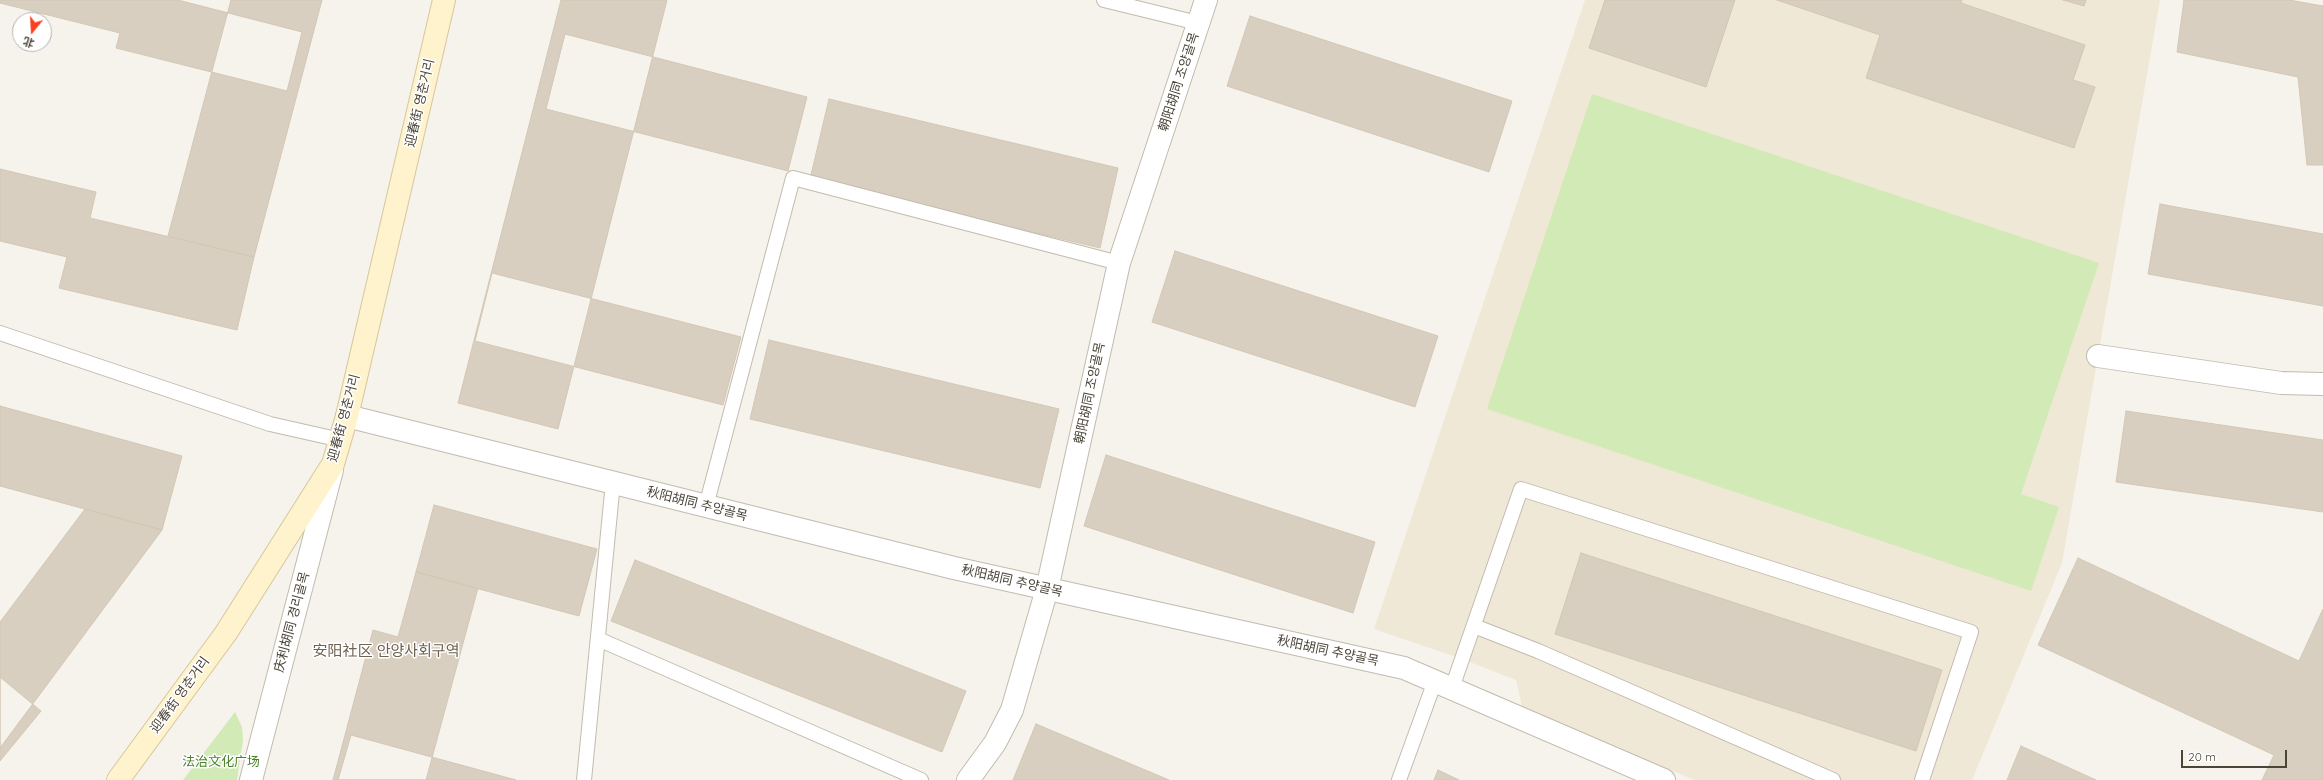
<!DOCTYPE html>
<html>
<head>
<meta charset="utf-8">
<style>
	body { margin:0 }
	#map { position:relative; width:2323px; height:780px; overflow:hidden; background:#f6f3ec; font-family:Quicksand,"Noto Sans SC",sans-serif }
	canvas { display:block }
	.north { position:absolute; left:12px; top:12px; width:40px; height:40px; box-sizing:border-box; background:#fff; border:1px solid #b7b4b0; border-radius:50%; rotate:198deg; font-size:11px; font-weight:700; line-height:16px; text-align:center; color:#4b4439 }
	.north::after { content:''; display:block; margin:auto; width:14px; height:18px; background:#fc3f1d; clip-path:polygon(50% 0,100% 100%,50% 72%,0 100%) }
	.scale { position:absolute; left:2181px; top:750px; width:106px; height:18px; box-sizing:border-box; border:2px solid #4b4439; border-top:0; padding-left:5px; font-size:12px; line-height:14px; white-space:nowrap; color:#4b4439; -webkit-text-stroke:3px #fff; paint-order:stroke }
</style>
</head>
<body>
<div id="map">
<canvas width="2323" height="780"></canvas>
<div class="north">北</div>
<div class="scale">20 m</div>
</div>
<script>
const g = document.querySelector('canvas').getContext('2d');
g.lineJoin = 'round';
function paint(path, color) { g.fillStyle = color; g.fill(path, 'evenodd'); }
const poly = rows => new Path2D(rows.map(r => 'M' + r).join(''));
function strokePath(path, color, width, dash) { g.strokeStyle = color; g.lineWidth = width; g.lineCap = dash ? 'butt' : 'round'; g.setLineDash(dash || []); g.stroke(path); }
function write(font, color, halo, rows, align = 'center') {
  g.font = font + ' Quicksand,"Noto Sans SC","Noto Sans KR",sans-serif'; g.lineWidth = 3; g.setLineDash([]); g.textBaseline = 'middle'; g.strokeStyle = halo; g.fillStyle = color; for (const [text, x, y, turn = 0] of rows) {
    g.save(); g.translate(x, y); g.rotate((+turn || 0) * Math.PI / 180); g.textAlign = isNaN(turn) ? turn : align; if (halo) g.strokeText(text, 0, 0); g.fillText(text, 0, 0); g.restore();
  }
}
paint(poly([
	[1585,0,2160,0,2062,563,1972,780,1695,780,1523,710,1516,680,1462,659,1374,629]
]), '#efe8d6');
paint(poly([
	[1592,94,2099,263,2021,494,2059,507,2031,591,1487,409],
	[235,712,242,727,243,740,237,780,183,780]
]), '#d2eab5');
const building = poly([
	[0,0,178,0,302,32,287,91,116,48,120,33,0,3,0,0],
	[231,0,322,0,254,257,168,236,231,0],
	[561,0,667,0,558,429,458,403,561,0],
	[1605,0,1735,0,1706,87,1589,48,1605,0],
	[1777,0,1962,0,1961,3,2085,45,2073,80,2095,87,2074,148,1866,78,1880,35,1777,0],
	[2063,0,2086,0,2084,6,2063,0],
	[2184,0,2289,0,2323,6,2323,165,2307,165,2298,77,2177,52,2184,0],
	[1250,16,1512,101,1489,172,1227,86,1250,16],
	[565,34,807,97,788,171,546,109,565,34],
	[829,99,1118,168,1100,248,810,179,829,99],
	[0,169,96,192,90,218,254,257,237,330,59,288,67,257,0,241,0,169],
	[2160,204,2323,234,2323,306,2148,274,2160,204],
	[1175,251,1438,336,1415,407,1152,322,1175,251],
	[492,273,741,337,723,405,475,341,492,273],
	[769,340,1059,409,1040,488,750,419,769,340],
	[0,406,182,456,162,530,0,486,0,406],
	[2126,411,2323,440,2323,512,2116,482,2126,411],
	[1106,455,1375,542,1353,613,1084,526,1106,455],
	[434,505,597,549,579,616,416,572,434,505],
	[85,509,162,530,0,748,0,622,85,509],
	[1581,553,1942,670,1916,751,1555,634,1581,553],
	[2078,558,2299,661,2323,609,2323,780,2262,780,2274,755,2038,645,2078,558],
	[635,560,966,691,942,752,611,621,635,560],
	[416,572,478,588,426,780,333,780,373,630,398,637,416,572],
	[0,677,41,711,0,761,0,677],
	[1036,724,1169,780,1013,780,1036,724],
	[351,735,516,780,338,780,351,735],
	[2021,746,2096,780,2007,780,2021,746],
	[1438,770,1459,780,1434,780,1438,770]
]);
paint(building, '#d8cfc1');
strokePath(building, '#d3c7b4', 1);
const lane = poly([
	[1104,0,1198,23],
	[0,333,270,424,341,440],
	[706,506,793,178,1119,263],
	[1474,626,1538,651,1833,780],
	[598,639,921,780],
	[1452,688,1521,489,1971,632,1922,780],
	[584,780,613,482],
	[1399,780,1435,681]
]);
const street = poly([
	[2098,356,2281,383,2323,384],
	[347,416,954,568,1404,668,1664,780],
	[251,780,332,470],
	[968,780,995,743,1012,710,1047,589,1119,263,1206,0]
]);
const secondary = poly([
	[118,780,226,633,333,464,347,416,444,0]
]);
strokePath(lane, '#c2bbae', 16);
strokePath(street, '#c2bbae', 24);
strokePath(secondary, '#d6c79b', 24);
strokePath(lane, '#fff', 14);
strokePath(street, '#fff', 22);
strokePath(secondary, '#fff3cd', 22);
write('13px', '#4b4439', '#fff', [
	["朝阳胡同 조양골목",1179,82,-72],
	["迎春街 영춘거리",420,103,-77],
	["朝阳胡同 조양골목",1090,393,-78],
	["迎春街 영춘거리",344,418,-75],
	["秋阳胡同 추양골목",697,504,14],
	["秋阳胡同 추양골목",1012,581,13],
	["庆利胡同 경리골목",292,622,-75],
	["秋阳胡同 추양골목",1328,651,12],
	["迎春街 영춘거리",180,695,-54]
]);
write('13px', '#4a7f2a', '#fff', [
	["法治文化广场",221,762]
]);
write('15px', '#6e6250', '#fff', [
	["安阳社区 안양사회구역",386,651]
]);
</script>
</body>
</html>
